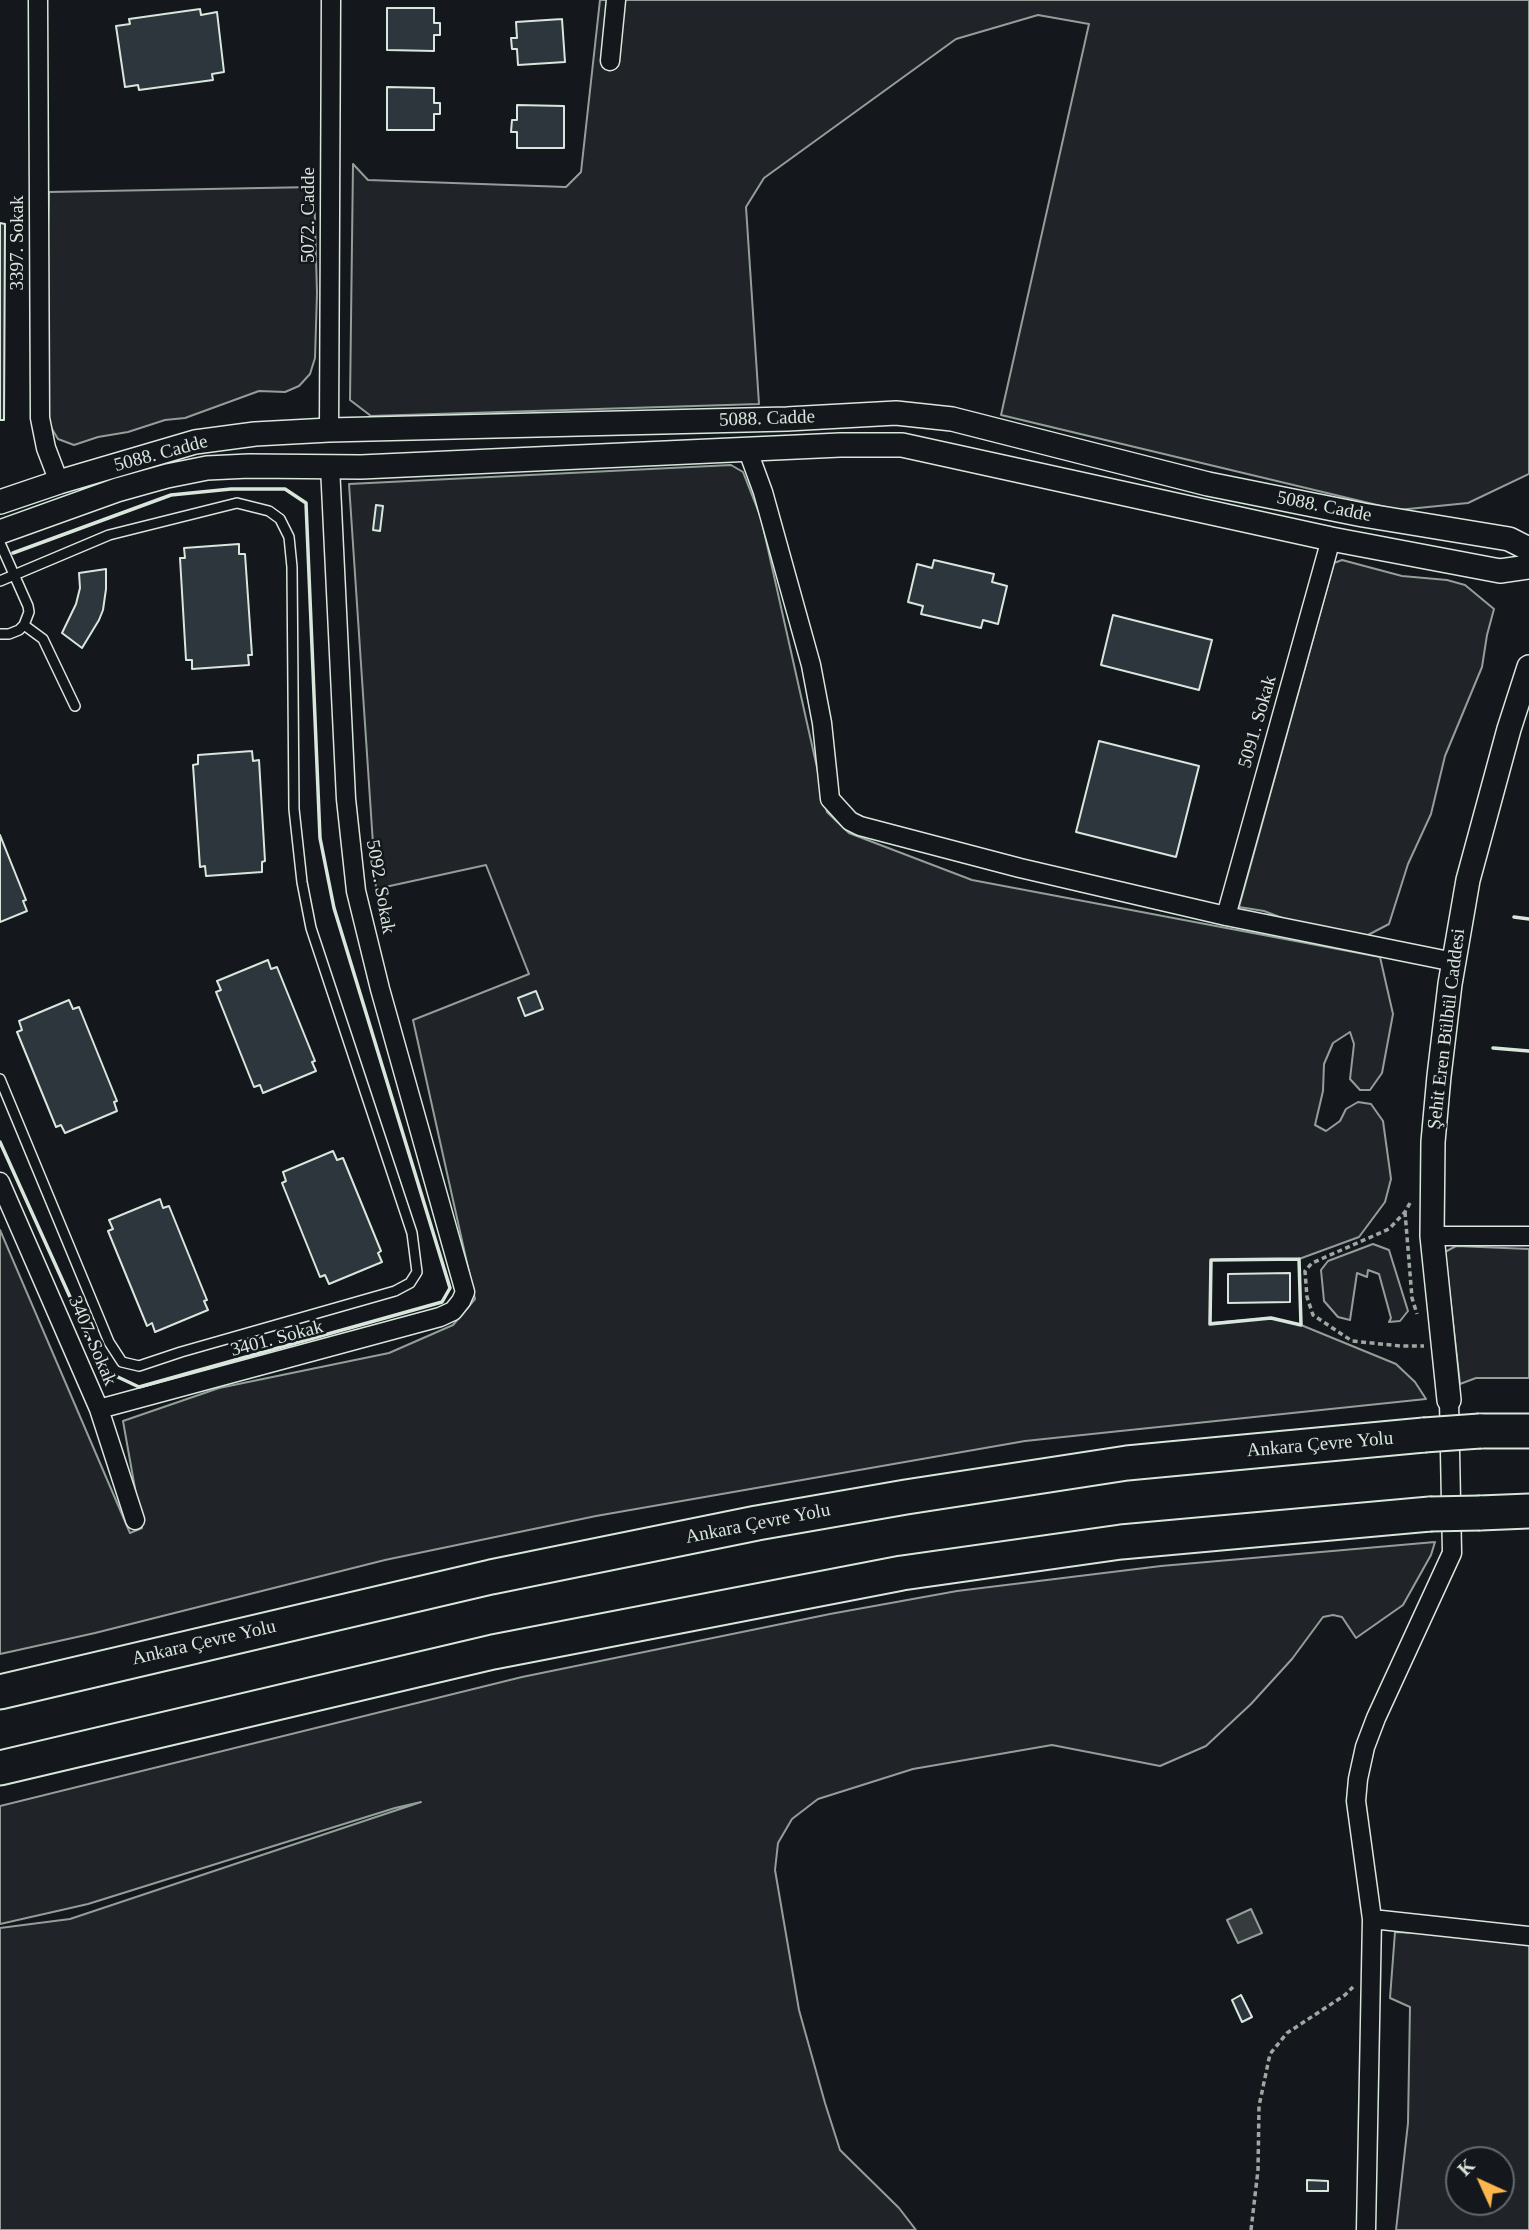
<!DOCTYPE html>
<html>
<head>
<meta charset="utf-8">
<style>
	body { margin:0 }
	#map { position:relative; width:1529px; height:2230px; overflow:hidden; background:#14181c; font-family:"Times New Roman",serif }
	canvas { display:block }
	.north { position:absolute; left:1445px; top:2146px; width:70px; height:70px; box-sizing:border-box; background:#14181c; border:2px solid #626a69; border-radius:50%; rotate:315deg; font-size:19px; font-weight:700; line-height:28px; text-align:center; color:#d8e6dc }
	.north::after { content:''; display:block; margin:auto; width:24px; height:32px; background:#ffb74d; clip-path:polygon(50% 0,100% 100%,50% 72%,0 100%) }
</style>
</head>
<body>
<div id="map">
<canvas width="1529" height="2230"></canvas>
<div class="north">K</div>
</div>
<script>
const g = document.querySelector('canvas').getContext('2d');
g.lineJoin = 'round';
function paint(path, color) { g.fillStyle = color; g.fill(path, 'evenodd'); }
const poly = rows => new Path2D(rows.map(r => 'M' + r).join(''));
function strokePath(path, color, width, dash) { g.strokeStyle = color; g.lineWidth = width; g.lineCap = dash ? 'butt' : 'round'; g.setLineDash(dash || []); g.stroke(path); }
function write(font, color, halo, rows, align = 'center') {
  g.font = font + ' "Times New Roman",serif'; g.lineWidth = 5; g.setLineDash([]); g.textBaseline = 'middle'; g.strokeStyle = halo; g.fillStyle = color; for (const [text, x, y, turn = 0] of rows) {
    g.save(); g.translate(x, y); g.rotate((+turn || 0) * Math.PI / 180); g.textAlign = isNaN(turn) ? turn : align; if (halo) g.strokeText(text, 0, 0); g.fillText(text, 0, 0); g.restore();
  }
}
const green = poly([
	[600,0,1529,0,1529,474,1468,503,1398,510,1001,415,1089,24,1038,15,956,39,764,178,746,207,759,404,371,416,350,400,353,164,368,180,566,187,581,172,600,0],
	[314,187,317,293,315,358,310,374,299,386,285,392,259,391,185,418,165,420,128,432,98,437,74,445,58,439,49,424,47,264,49,192,314,187],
	[731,465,743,472,761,518,827,812,849,833,972,880,1380,957,1393,1014,1382,1073,1370,1090,1360,1090,1350,1079,1354,1044,1350,1032,1333,1043,1324,1064,1323,1091,1315,1125,1326,1131,1340,1121,1346,1109,1358,1102,1371,1104,1383,1121,1391,1179,1385,1202,1359,1237,1299,1259,1211,1260,1210,1323,1271,1318,1301,1325,1396,1364,1415,1382,1426,1399,1025,1441,596,1516,385,1560,95,1633,0,1654,0,1230,130,1533,142,1528,123,1421,219,1388,389,1353,453,1325,475,1299,413,1020,529,974,486,865,376,889,349,484,731,465],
	[1342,560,1402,576,1447,580,1465,585,1494,609,1487,635,1482,667,1445,756,1431,814,1408,864,1389,924,1366,936,1308,928,1264,911,1239,907,1334,563,1342,560],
	[1373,1244,1389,1250,1408,1311,1400,1321,1389,1322,1391,1318,1379,1274,1368,1270,1367,1277,1357,1273,1350,1320,1338,1317,1324,1301,1321,1270,1328,1261,1373,1244],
	[1456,1246,1529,1249,1529,1378,1476,1378,1460,1384,1445,1252,1456,1246],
	[1435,1542,1431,1555,1403,1605,1356,1638,1342,1617,1333,1615,1323,1617,1292,1659,1251,1704,1206,1746,1160,1766,1052,1745,913,1769,818,1799,792,1819,778,1843,775,1870,799,2010,825,2103,840,2150,899,2208,916,2230,0,2230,0,1928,70,1919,421,1802,395,1808,88,1904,0,1924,0,1806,522,1677,830,1614,957,1591,1161,1566,1435,1542],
	[1395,1932,1460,1935,1529,1945,1529,2230,1396,2230,1408,2123,1410,2007,1390,1998,1395,1932],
	[1459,2160,1501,2160,1501,2202,1459,2202,1459,2160]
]);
paint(green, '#202428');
strokePath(green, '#939e99', 2);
const water = poly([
	[1251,1909,1262,1933,1238,1943,1227,1920,1251,1909]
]);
paint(water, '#363b3e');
strokePath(water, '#939e99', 2);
const building = poly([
	[387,8,434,8,434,23,440,23,440,35,434,35,434,51,387,50,387,8],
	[200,9,201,15,217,12,224,72,212,74,213,80,139,90,138,85,125,87,116,26,130,24,129,19,200,9],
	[562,19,565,62,518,65,517,49,512,49,511,38,517,38,516,22,562,19],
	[387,87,434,88,434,103,440,103,440,114,434,114,434,130,387,130,387,87],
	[517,105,564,106,564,148,517,148,517,132,511,132,512,120,517,120,517,105],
	[0,223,5,224,4,420,0,420,0,223],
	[376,505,383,506,380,531,373,530,376,505],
	[239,544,239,554,245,554,252,655,248,655,249,665,192,669,192,660,186,660,180,558,185,558,184,548,239,544],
	[934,560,994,574,992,582,1007,586,998,624,983,620,981,628,921,614,923,606,908,602,917,564,932,568,934,560],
	[106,569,106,589,103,610,99,620,82,648,62,633,76,604,80,588,79,573,106,569],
	[1113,615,1212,640,1199,690,1101,665,1113,615],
	[1099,741,1199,766,1176,857,1076,832,1099,741],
	[252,751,253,761,259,760,265,861,262,862,262,872,206,876,205,866,200,867,193,765,198,764,198,755,252,751],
	[0,835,26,900,23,901,27,911,0,922,0,835],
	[268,960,271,969,277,967,315,1061,312,1062,316,1071,263,1093,260,1085,254,1087,216,992,221,990,217,981,268,960],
	[536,991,543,1009,525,1016,518,998,536,991],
	[69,1000,73,1009,79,1007,117,1101,114,1102,117,1111,65,1133,61,1125,56,1127,17,1032,22,1030,19,1021,69,1000],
	[333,1151,337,1160,343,1158,381,1251,378,1253,382,1262,329,1284,325,1275,320,1277,282,1183,286,1181,283,1172,333,1151],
	[160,1199,163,1208,169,1206,207,1300,204,1301,208,1310,155,1332,152,1323,147,1326,108,1231,113,1229,109,1220,160,1199],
	[1290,1273,1290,1302,1228,1303,1228,1274,1290,1273],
	[1241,1995,1252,2017,1242,2022,1232,2000,1241,1995],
	[1307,2180,1328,2181,1328,2191,1307,2191,1307,2180]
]);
paint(building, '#2c363c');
strokePath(building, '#d8e6dc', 2);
const service = poly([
	[0,543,28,606,29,612,24,625,19,630,9,634,0,634],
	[0,581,109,535,237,503,269,511,280,519,289,537,292,567,294,809,302,882,311,928,412,1233,417,1272,410,1283,395,1291,181,1352,139,1366,122,1362,109,1342,0,1079],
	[24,625,43,639,75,706]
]);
const minor = poly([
	[38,0,40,418,46,448,59,482],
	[610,61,616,0],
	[329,430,331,0],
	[748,451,763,492,811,665,822,723,830,799,850,821,860,826,1020,868,1226,916,1454,962],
	[1226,916,1331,539],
	[0,1182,99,1409,135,1520],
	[1432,1236,1529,1236],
	[99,1409,440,1317,453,1311,461,1301,465,1292,380,989,356,891,346,799,330,466],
	[1372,1919,1529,1936],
	[1366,2230,1372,1919,1356,1801,1358,1779,1365,1747,1376,1718,1452,1553,1449,1400]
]);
const tertiary = poly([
	[0,502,59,482,195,442,255,434,329,430,787,419,896,413,952,419,1208,484,1363,515,1509,539,1529,549],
	[0,532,117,490,167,476,207,468,249,466,361,467,840,445,902,445,1331,539,1500,571,1529,567],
	[1449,1400,1432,1236,1433,1142,1439,1076,1450,984,1468,880,1509,729,1529,667]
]);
const motorway = poly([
	[1480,1431,1529,1431],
	[1480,1513,1529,1511],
	[0,1692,491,1577,757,1523,906,1497,1127,1463,1424,1435],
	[0,1768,493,1652,902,1573,1121,1542,1430,1514]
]);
strokePath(service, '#d8e6dc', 12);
strokePath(minor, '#d8e6dc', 21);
strokePath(tertiary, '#d8e6dc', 26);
strokePath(motorway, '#d8e6dc', 37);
strokePath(poly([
	[1410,1203,1405,1212,1389,1229,1312,1263,1305,1271,1307,1297,1313,1315,1352,1341,1401,1346,1424,1346],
	[1405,1212,1412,1298,1417,1314],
	[1251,2230,1258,2170,1259,2106,1270,2054,1287,2033,1345,1995,1353,1987]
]), '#9da8a2', 3.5, [5, 3.5]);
strokePath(service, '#14181c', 9);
strokePath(minor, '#14181c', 18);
strokePath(tertiary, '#14181c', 23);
strokePath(motorway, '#14181c', 33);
const motorwayBridge = poly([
	[1424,1435,1480,1431],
	[1430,1514,1480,1513]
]);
strokePath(motorwayBridge, '#d8e6dc', 37, []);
strokePath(motorwayBridge, '#14181c', 33);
strokePath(poly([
	[1514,917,1529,919],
	[1493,1048,1529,1051],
	[0,1142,103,1370,139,1387,442,1302,450,1288,334,908,320,838,306,503,285,489,231,489,171,495,13,553],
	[1299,1259,1301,1325,1271,1318,1210,1324,1211,1260,1299,1259]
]), '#d8e6dc', 3.5);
write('19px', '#d8e6dc', '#14181c', [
	["5072. Cadde",309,215,-90],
	["3397. Sokak",18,243,-90],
	["5088. Cadde",767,419,-2],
	["5088. Cadde",161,454,-15],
	["5088. Cadde",1324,507,11],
	["5091. Sokak",1258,722,-74],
	["5092. Sokak",380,887,80],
	["Şehit Eren Bülbül Caddesi",1447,1029,-83],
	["3401. Sokak",277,1339,-15],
	["3407. Sokak",92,1341,67],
	["Ankara Çevre Yolu",1320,1445,-5],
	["Ankara Çevre Yolu",758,1524,-11],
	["Ankara Çevre Yolu",204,1643,-13]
]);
</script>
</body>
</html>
